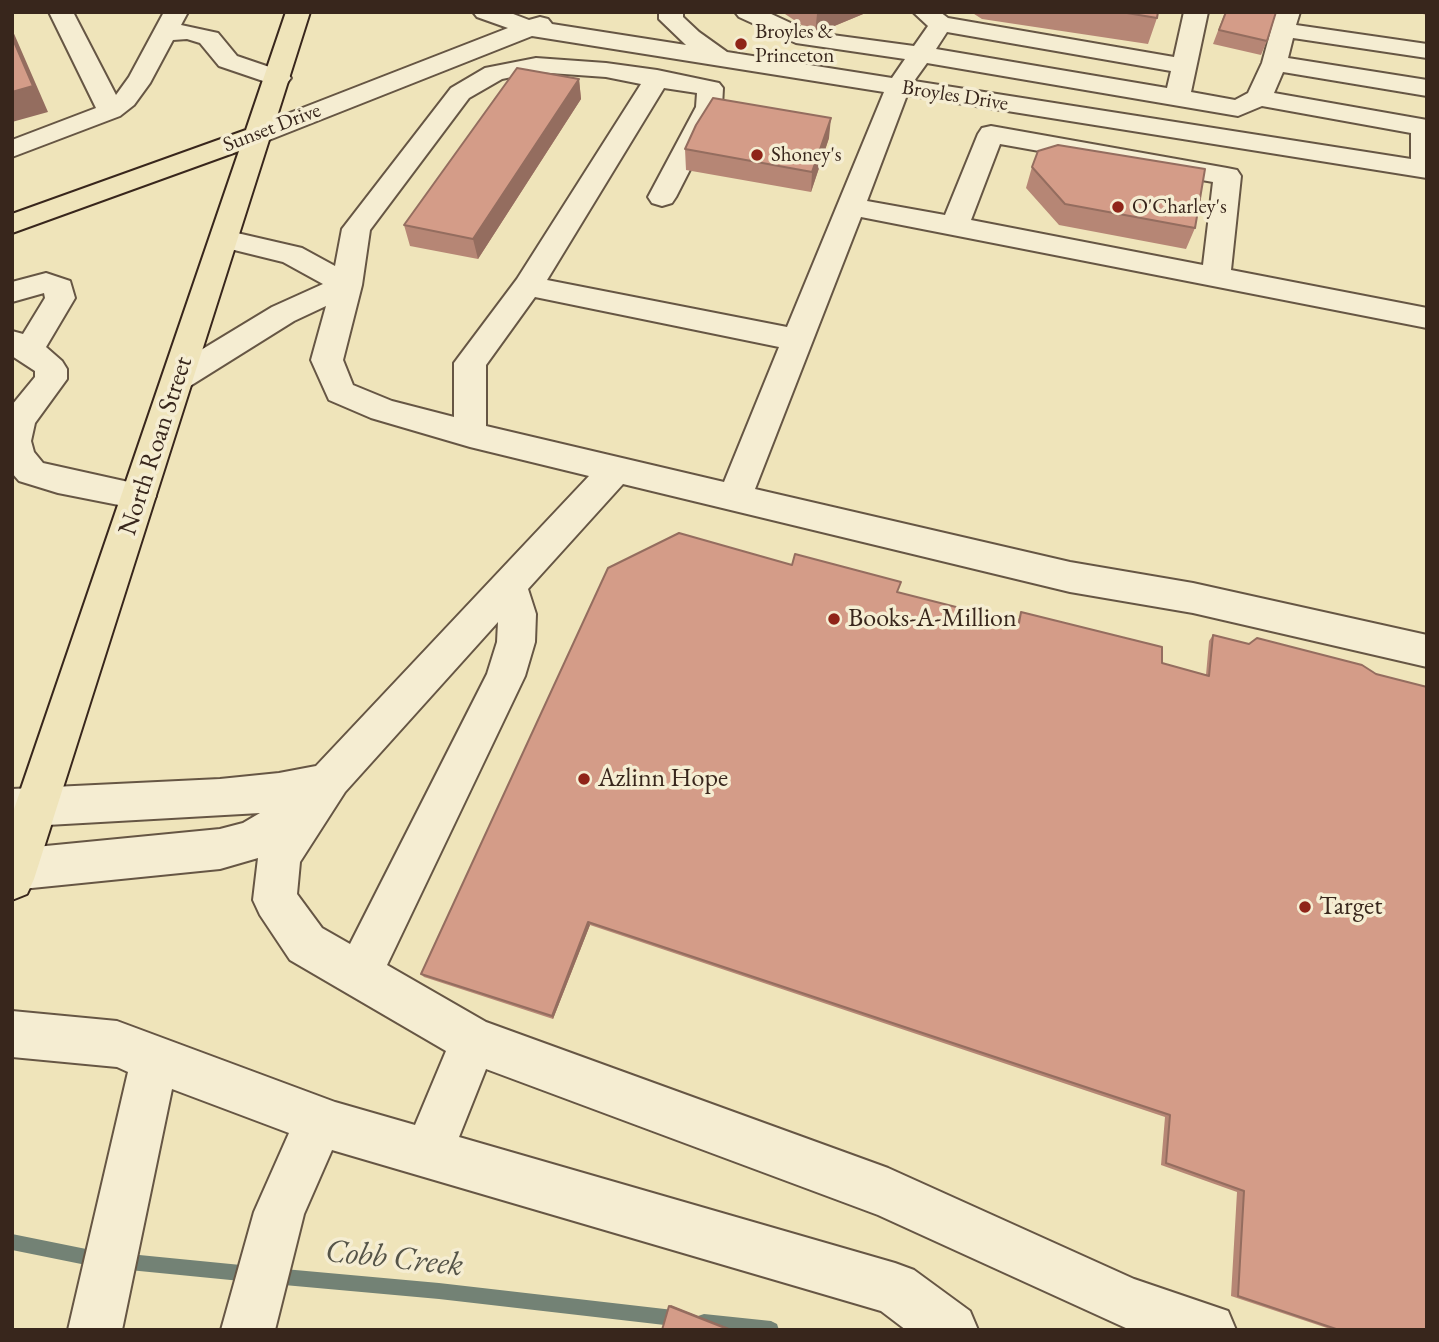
<!DOCTYPE html>
<html>
<head>
<meta charset="utf-8">
<style>
	body { margin:0 }
	#map { position:relative; width:1439px; height:1342px; overflow:hidden; background:#efe4ba; font-family:"EB Garamond",serif }
	canvas { display:block }
	.frame { position:absolute; inset:0; border:14px solid #38261c; pointer-events:none }
</style>
</head>
<body>
<div id="map">
<canvas width="1439" height="1342"></canvas>
<div class="frame"></div>
</div>
<script>
const g = document.querySelector('canvas').getContext('2d');
g.lineJoin = 'round';
const poly = rows => new Path2D(rows.map(r => 'M' + r).join(''));
function paint(path, color) { g.fillStyle = color; g.fill(path, 'evenodd'); }
function strokePath(path, color, width, dash) { g.strokeStyle = color; g.lineWidth = width; g.lineCap = dash ? 'butt' : 'round'; g.setLineDash(dash || []); g.stroke(path); }
function write(font, color, halo, rows, align = 'center') {
  g.font = font + ' "EB Garamond",serif'; g.lineWidth = 7; g.setLineDash([]); g.textBaseline = 'middle'; g.strokeStyle = halo; g.fillStyle = color; for (const [text, x, y, turn = 0] of rows) {
    g.save(); g.translate(x, y); g.rotate((+turn || 0) * Math.PI / 180); g.textAlign = isNaN(turn) ? turn : align; if (halo) g.strokeText(text, 0, 0); g.fillText(text, 0, 0); g.restore();
  }
}
paint(poly([
	[12,1234,101,1252,107,1254,109,1260,107,1266,101,1268,12,1250,12,1234],
	[119,1253,251,1266,257,1268,259,1274,257,1280,251,1282,119,1269,113,1267,111,1261,113,1255,119,1253],
	[273,1268,439,1283,682,1311,688,1313,690,1319,688,1325,682,1327,439,1299,273,1284,267,1282,265,1276,267,1270,273,1268],
	[704,1314,771,1321,777,1324,779,1330,702,1330,698,1328,696,1322,698,1316,704,1314]
]), '#738275');
const minor = poly([
	[49,12,73,12,116,95,129,77,164,12,188,12,181,25,218,33,237,56,287,73,291,78,287,83,278,86,269,83,219,66,200,43,187,39,173,40,150,83,134,105,120,116,12,157,12,140,96,108,49,12],
	[473,12,508,12,529,20,540,17,548,19,552,24,686,45,659,19,659,12,683,12,683,17,699,32,727,52,892,78,905,59,796,43,739,17,735,12,767,12,810,32,914,46,928,26,913,12,940,12,948,18,1174,57,1184,12,1208,12,1191,92,1235,100,1248,93,1262,63,1276,12,1300,12,1296,25,1427,44,1427,58,1293,38,1288,58,1427,80,1427,96,1283,72,1274,93,1427,120,1427,178,907,95,867,201,945,215,978,134,982,128,991,126,1227,168,1237,170,1241,176,1231,270,1427,308,1427,328,861,217,755,489,1070,562,1193,583,1427,635,1427,667,1193,613,1070,592,623,484,528,589,536,614,535,642,525,676,387,965,486,1022,888,1168,1134,1279,1228,1311,1236,1330,1128,1329,878,1215,486,1069,459,1137,895,1263,914,1270,970,1311,978,1330,906,1330,881,1311,332,1150,304,1214,275,1330,221,1330,254,1212,289,1133,172,1089,122,1330,68,1330,128,1072,117,1067,12,1057,12,1011,117,1021,335,1102,415,1125,446,1051,290,960,260,915,253,900,258,858,220,869,12,890,12,850,15,849,220,829,243,823,260,813,12,827,12,789,220,779,279,773,316,766,589,476,470,447,371,418,329,400,311,360,326,306,294,321,190,386,179,389,168,386,163,378,168,370,272,307,323,284,283,262,214,245,210,239,214,233,224,230,302,248,335,266,342,229,451,88,485,68,536,58,606,63,657,70,719,83,723,88,722,107,676,197,672,203,662,206,652,203,648,197,696,107,697,93,664,88,547,280,787,327,884,92,532,36,269,140,260,142,251,140,247,134,251,128,508,28,477,17,473,12],
	[947,32,1171,71,1167,88,936,49,947,32],
	[927,63,1238,116,1262,106,1411,133,1411,159,914,81,927,63],
	[536,72,606,77,641,84,517,279,454,363,454,417,392,401,353,385,343,360,362,285,370,230,469,98,502,79,536,72],
	[1000,144,1213,182,1203,265,971,220,1000,144],
	[535,297,779,347,724,482,486,426,486,365,535,297],
	[498,622,497,642,487,674,350,944,322,928,297,894,300,862,345,792,498,622],
	[46,273,70,281,75,298,46,347,62,361,67,369,67,379,35,423,31,441,34,452,43,463,151,487,156,496,151,505,139,509,58,493,19,481,12,473,12,405,35,377,35,371,12,356,12,331,23,334,45,298,44,293,12,302,12,282,46,273]
]);
const major = poly([
	[286,12,310,12,272,132,273,134,269,140,34,879,27,894,12,900,12,815,239,151,12,233,12,214,246,130,286,12]
]);
strokePath(minor, '#665644', 4);
strokePath(major, '#38261c', 4);
paint(minor, '#f5edd2');
paint(major, '#efe4ba');
paint(poly([
	[782,12,868,12,815,34],
	[971,12,1158,12,1157,18,1148,44,982,19],
	[1225,12,1267,41,1261,55,1213,44],
	[1415,12,1427,12,1427,15],
	[579,79,581,99,478,259,410,246,404,225],
	[829,138,811,192,686,170,685,149],
	[1032,167,1195,228,1186,249,1059,225,1026,188],
	[792,565,1017,623,1021,612,1162,663,1206,675,1209,641,1213,635,1427,1330,1333,1330,1231,1296,1237,1192,1161,1165,1165,1117,590,925,553,1019,424,977,421,974]
]), '#b68675');
paint(poly([
	[821,12,868,12,815,34,817,14],
	[12,29,48,112,12,122],
	[579,79,581,99,478,259,473,239],
	[831,118,829,138,811,192,812,172],
	[588,922,590,925,553,1019,552,1016],
	[671,1305,734,1330,730,1330,669,1306]
]), '#946d5f');
const building = poly([
	[1121,12,1158,12,1157,18,1121,12],
	[1226,12,1276,12,1267,41,1219,30,1226,12],
	[12,37,33,86,12,92,12,37],
	[517,68,579,79,473,239,404,225,517,68],
	[713,98,831,118,812,172,685,149,696,125,713,98],
	[1058,145,1205,169,1195,228,1065,204,1032,167,1038,151,1058,145],
	[679,533,792,565,795,554,901,582,897,592,1019,623,1021,612,1162,647,1162,663,1209,676,1213,635,1249,644,1257,638,1362,665,1376,674,1427,687,1427,1330,1339,1330,1238,1296,1244,1191,1166,1163,1170,1115,588,922,552,1016,421,974,608,568,679,533],
	[669,1306,730,1330,662,1330,669,1306]
]);
paint(building, '#d49c88');
strokePath(building, '#946d5f', 2);
for (const [x, y, r, color] of [
	[741,44,7,"#8f2418"],
	[757,155,7,"#8f2418"],
	[1118,207,7,"#8f2418"],
	[834,619,7,"#8f2418"],
	[584,779,7,"#8f2418"],
	[1305,907,7,"#8f2418"]
]) { const dot = new Path2D(); dot.arc(x, y, r, 0, 2 * Math.PI); g.fillStyle = color; g.fill(dot); strokePath(dot, '#f5edd2', 2.5); }
write('21px', '#38261c', '#f5edd2', [
	["Broyles &",755,32],
	["Princeton",755,56],
	["Shoney's",771,155],
	["O'Charley's",1132,207]
], 'left');
write('21px', '#38261c', '#f5edd2', [
	["Broyles Drive",955,96,9],
	["Sunset Drive",272,128,-21]
]);
write('26px', '#38261c', '#f5edd2', [
	["North Roan Street",156,446,-72]
]);
write('26px', '#38261c', '#f5edd2', [
	["Books-A-Million",848,619],
	["Azlinn Hope",598,779],
	["Target",1319,907]
], 'left');
write('italic 33px', '#555448', '#f5edd2', [
	["Cobb Creek",394,1259,6]
]);
</script>
</body>
</html>
